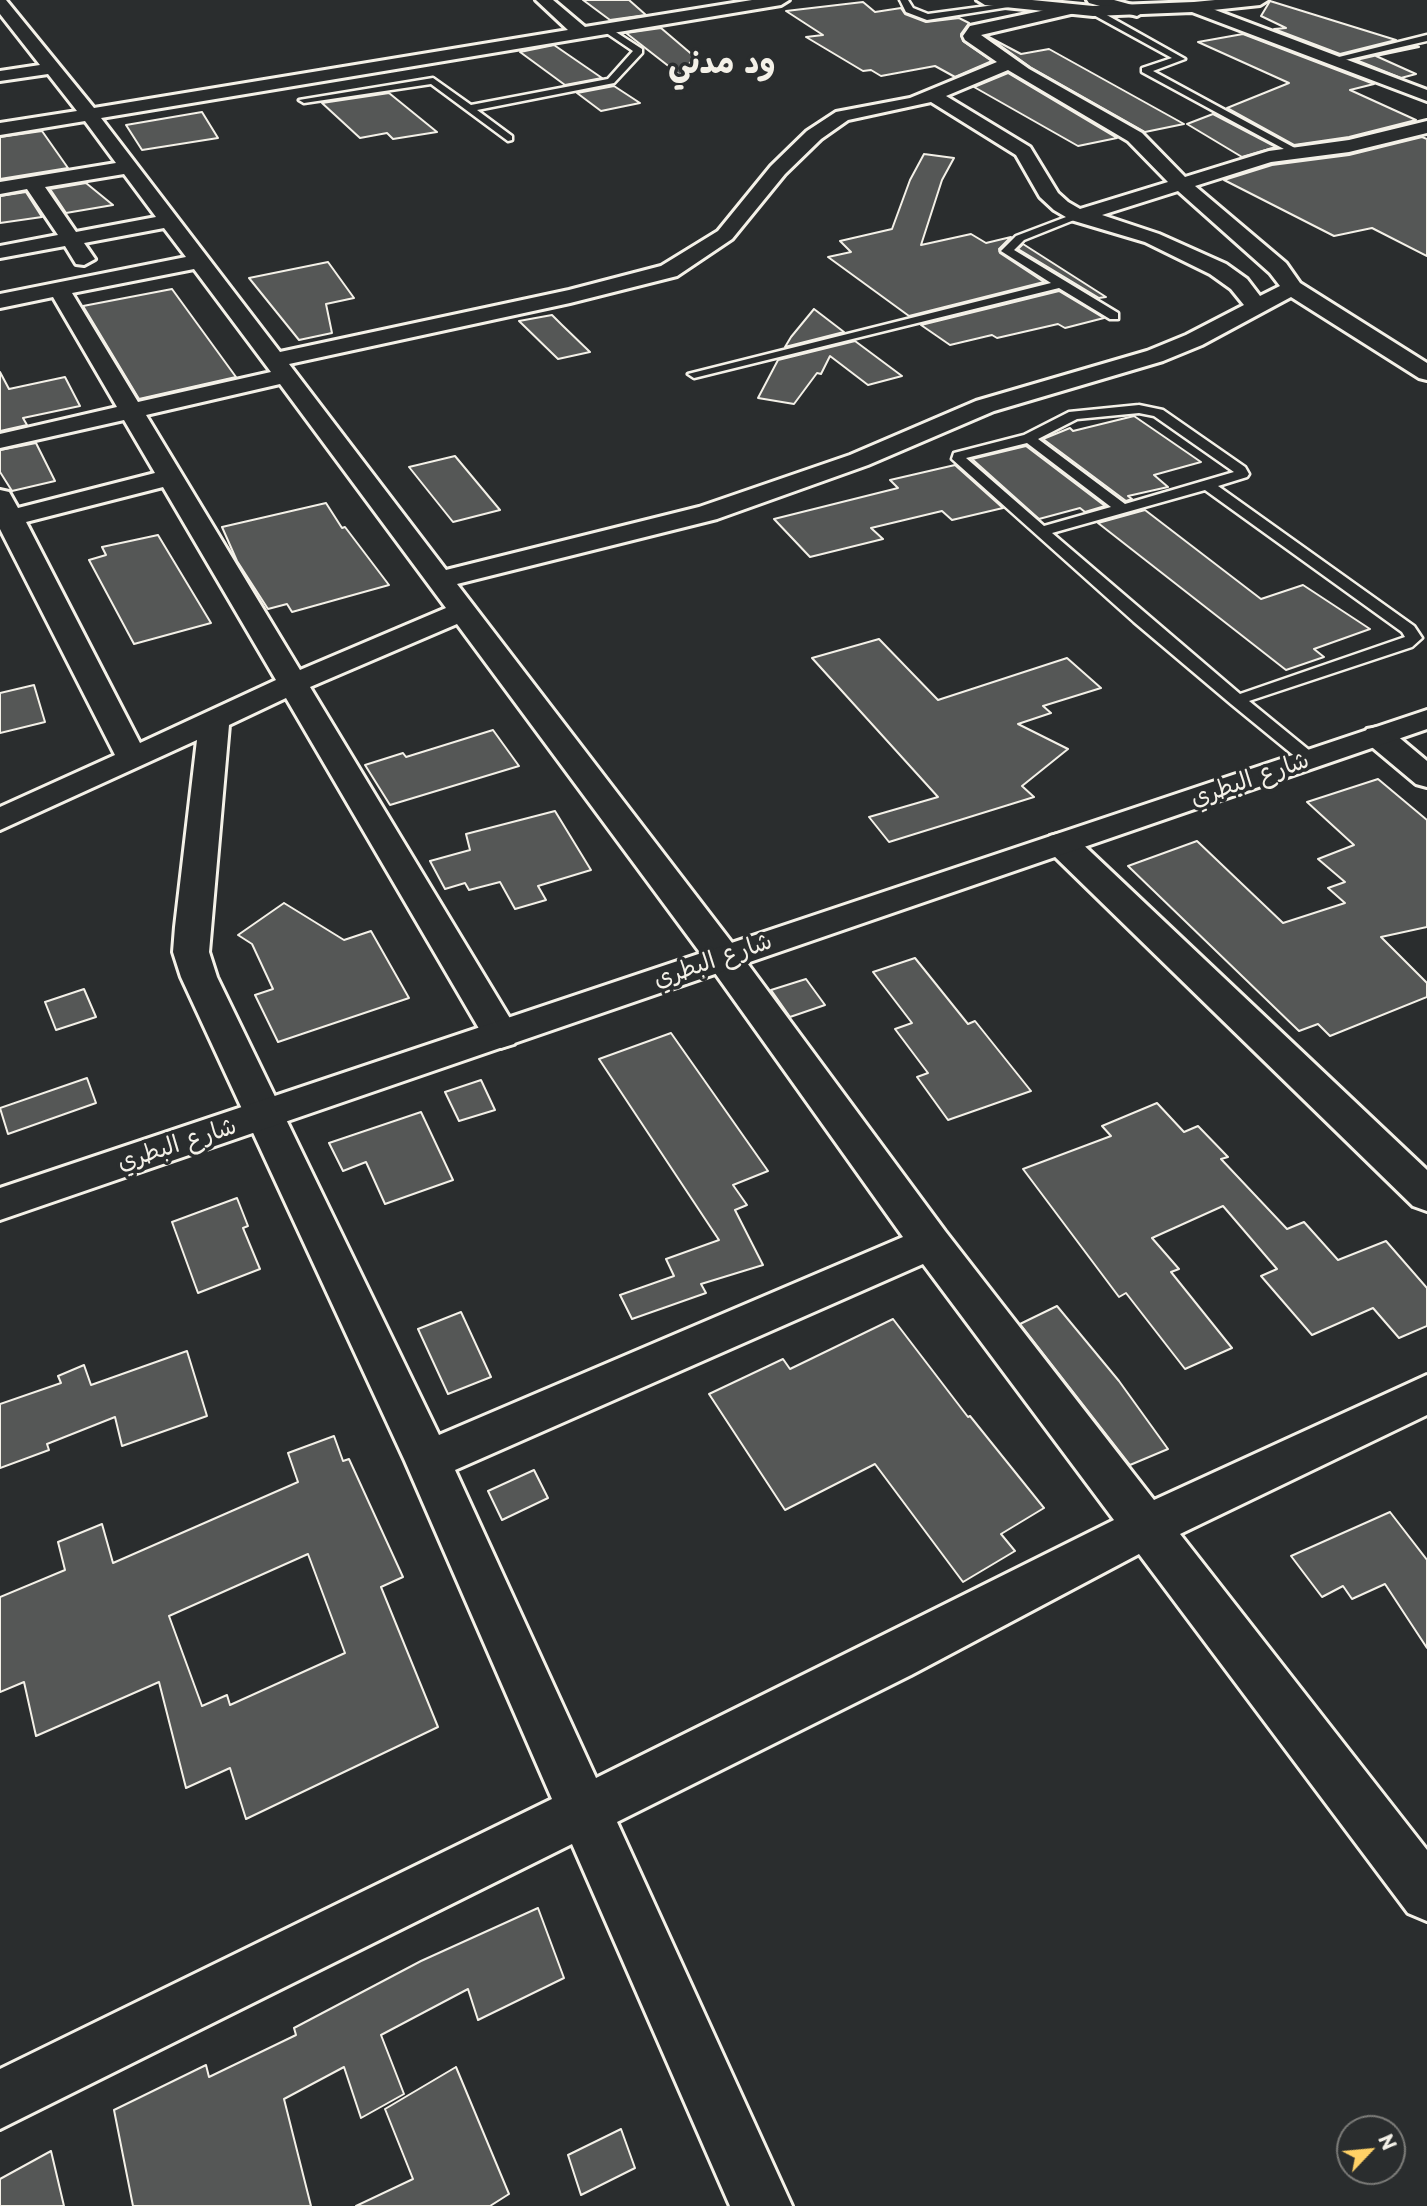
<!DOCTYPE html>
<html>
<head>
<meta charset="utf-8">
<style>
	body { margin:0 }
	#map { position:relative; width:1427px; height:2206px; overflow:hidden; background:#2a2d2e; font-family:"Playpen Sans",sans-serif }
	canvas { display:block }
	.north { position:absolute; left:1336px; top:2115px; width:70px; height:70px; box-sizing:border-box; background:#2a2d2e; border:2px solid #7b7b78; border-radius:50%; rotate:64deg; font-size:19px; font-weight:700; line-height:28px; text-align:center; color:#f4f1e8 }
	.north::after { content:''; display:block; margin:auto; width:24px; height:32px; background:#ffd166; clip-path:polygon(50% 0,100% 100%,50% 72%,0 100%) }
</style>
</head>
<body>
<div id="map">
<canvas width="1427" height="2206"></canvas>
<div class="north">N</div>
</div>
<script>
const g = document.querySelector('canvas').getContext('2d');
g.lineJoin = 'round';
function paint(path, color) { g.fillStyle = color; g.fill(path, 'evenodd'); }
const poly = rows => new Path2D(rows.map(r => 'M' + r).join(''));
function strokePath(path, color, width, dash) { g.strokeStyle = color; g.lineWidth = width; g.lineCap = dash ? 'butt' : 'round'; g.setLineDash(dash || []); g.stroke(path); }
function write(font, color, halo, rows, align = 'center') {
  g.font = font + ' "Playpen Sans","Playpen Sans Arabic",sans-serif'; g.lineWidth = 7; g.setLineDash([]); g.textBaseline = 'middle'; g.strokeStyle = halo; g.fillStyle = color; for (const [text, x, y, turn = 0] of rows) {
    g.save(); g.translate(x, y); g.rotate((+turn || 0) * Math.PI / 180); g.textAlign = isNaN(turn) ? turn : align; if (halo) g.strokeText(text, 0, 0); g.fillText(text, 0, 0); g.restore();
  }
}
const building = poly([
	[583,0,629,0,646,15,610,20,583,0],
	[1270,1,1396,40,1340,54,1274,29,1286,28,1261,16,1270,1],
	[863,2,875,12,901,8,905,14,926,22,959,18,969,23,961,34,963,41,992,61,955,77,935,66,881,76,871,70,863,71,806,37,823,35,786,11,863,2],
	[661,28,695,57,680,75,626,33,661,28],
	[1243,34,1374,84,1350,90,1416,120,1349,137,1294,145,1227,108,1289,83,1198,42,1243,34],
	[987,36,1021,54,1049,49,1184,124,1145,132,1030,67,987,36],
	[554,45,602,78,565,85,520,52,554,45],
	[1417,46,1419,47,1376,56,1416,74,1401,78,1356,60,1417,46],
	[1008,73,1117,138,1078,146,974,87,1008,73],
	[614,86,640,103,601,111,577,93,614,86],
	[389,93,437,132,393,139,387,133,360,138,322,103,389,93],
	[202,112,218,138,142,150,126,125,202,112],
	[1213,114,1276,147,1242,157,1187,124,1213,114],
	[42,131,68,168,0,179,0,137,42,131],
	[1422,137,1427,139,1427,256,1372,228,1334,236,1224,180,1272,165,1349,155,1422,137],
	[924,154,954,158,942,180,921,245,971,234,986,243,1011,237,999,249,1000,253,1044,282,909,316,828,257,851,252,840,241,892,229,910,180,924,154],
	[86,183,113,205,66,213,50,189,86,183],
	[26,192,42,217,0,223,0,196,26,192],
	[1023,244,1106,297,1099,298,1018,249,1023,244],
	[328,262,354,298,326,304,332,333,299,340,249,278,328,262],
	[172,289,236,377,139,399,83,306,172,289],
	[1059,291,1104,318,1065,328,1058,324,997,338,992,335,950,345,921,325,1059,291],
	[814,309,844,332,785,347,791,337,814,309],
	[552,315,562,325,590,352,558,359,519,321,552,315],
	[855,341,902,376,868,385,830,356,821,374,817,373,794,404,758,398,778,360,855,341],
	[0,372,9,389,65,377,80,406,23,418,27,425,0,431,0,372],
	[1134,416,1201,462,1154,475,1168,487,1128,496,1132,499,1126,501,1043,439,1070,428,1073,431,1134,416],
	[36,443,55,481,12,491,0,472,0,450,36,443],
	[1026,446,1105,506,1085,512,1080,508,1039,519,972,459,1026,446],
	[455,456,500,510,453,522,409,467,455,456],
	[955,465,1003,508,952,520,942,511,871,528,883,539,810,557,774,519,898,488,890,480,955,465],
	[326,503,342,528,345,527,389,585,292,612,287,604,268,609,237,561,222,527,326,503],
	[1145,510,1261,599,1303,585,1370,629,1314,649,1324,657,1286,670,1098,523,1145,510],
	[158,535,211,623,134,644,89,560,106,555,102,547,158,535],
	[879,639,938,700,1067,658,1101,688,1043,706,1051,713,1018,724,1068,749,1022,786,1034,797,889,842,869,817,938,797,812,658,879,639],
	[34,685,45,722,0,733,0,693,34,685],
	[493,730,519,766,390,805,365,765,403,753,406,757,493,730],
	[1378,779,1427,820,1427,927,1381,937,1427,983,1427,997,1330,1036,1318,1024,1299,1031,1128,866,1197,841,1283,923,1345,903,1328,888,1345,882,1318,859,1354,845,1307,802,1378,779],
	[555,811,591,870,538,886,546,900,515,909,500,882,469,890,465,883,445,889,430,861,470,850,466,834,555,811],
	[284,903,344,940,371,931,409,998,278,1042,255,995,273,989,252,944,238,935,284,903],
	[915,958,968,1024,975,1021,1031,1091,948,1120,917,1077,928,1073,895,1029,912,1023,873,972,915,958],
	[806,979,825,1005,790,1017,771,990,806,979],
	[84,989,96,1017,56,1030,45,1002,84,989],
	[671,1033,768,1171,733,1185,747,1205,735,1210,763,1265,701,1284,706,1293,632,1319,620,1295,674,1276,666,1259,719,1240,599,1059,671,1033],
	[87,1078,96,1103,8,1134,0,1108,87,1078],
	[481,1080,495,1110,459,1121,445,1092,481,1080],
	[1157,1103,1184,1132,1198,1126,1228,1157,1221,1159,1287,1229,1304,1222,1338,1260,1386,1241,1427,1288,1427,1326,1399,1338,1373,1308,1312,1335,1261,1276,1277,1269,1223,1206,1152,1238,1179,1269,1171,1272,1232,1348,1185,1369,1126,1293,1119,1297,1023,1169,1111,1136,1102,1126,1157,1103],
	[421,1112,453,1180,385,1204,366,1162,343,1171,329,1143,421,1112],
	[237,1198,248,1226,243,1228,260,1269,198,1293,172,1222,237,1198],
	[1057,1306,1119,1381,1168,1449,1130,1465,1020,1324,1057,1306],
	[461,1312,491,1377,448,1394,418,1329,461,1312],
	[893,1319,968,1417,970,1416,1044,1508,1001,1534,1015,1551,963,1582,875,1464,785,1510,709,1394,783,1359,790,1369,893,1319],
	[187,1351,207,1416,122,1446,115,1417,47,1444,49,1450,0,1468,0,1404,61,1383,58,1376,84,1365,91,1385,187,1351],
	[334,1436,343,1461,349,1459,403,1577,381,1587,438,1727,246,1819,230,1768,186,1788,159,1682,36,1736,24,1682,0,1692,0,1597,65,1570,58,1542,102,1524,113,1563,298,1482,288,1453,334,1436],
	[308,1554,345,1653,230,1705,227,1695,202,1706,169,1616,308,1554],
	[534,1470,548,1498,502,1520,488,1491,534,1470],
	[1390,1512,1427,1560,1427,1648,1385,1584,1352,1599,1343,1586,1322,1597,1291,1556,1390,1512],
	[538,1908,564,1978,478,2020,468,1989,381,2035,404,2094,361,2118,344,2067,284,2099,311,2206,133,2206,114,2110,206,2065,209,2077,296,2035,294,2028,421,1961,538,1908],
	[456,2067,509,2194,490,2206,356,2206,413,2179,385,2109,456,2067],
	[621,2129,635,2168,581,2195,568,2155,621,2129],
	[51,2151,64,2206,0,2206,0,2179,51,2151]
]);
paint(building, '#555756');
strokePath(building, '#f4f1e8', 2);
const service = poly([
	[900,0,908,0,913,8,928,14,1017,2,1021,5,927,20,906,12,900,0],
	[1090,9,1096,9,1185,59,1153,71,1304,153,1295,155,1142,72,1142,68,1172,58,1090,13,1090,9],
	[605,25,642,49,642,53,614,83,477,110,512,136,512,140,508,141,431,84,304,103,299,100,433,78,471,105,608,79,633,51,602,30,605,25],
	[1427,35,1427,41,1332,63,1327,60,1427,35],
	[1074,214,1084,216,1024,240,1014,250,1118,313,1118,319,1110,319,1059,288,694,378,688,374,1051,283,1001,251,1016,236,1074,214],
	[1139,405,1163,410,1245,467,1249,474,1247,477,1218,486,1414,626,1422,638,1412,647,1249,701,1315,755,1318,759,1315,763,1303,763,1231,704,1134,622,952,459,954,453,1024,435,1069,412,1139,405],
	[1139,413,1154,416,1234,472,1125,504,1038,439,1077,419,1139,413],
	[1027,443,1111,507,1044,526,966,458,1027,443],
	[1205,490,1402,632,1405,637,1240,694,1052,533,1205,490]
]);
const minor = poly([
	[0,0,6,0,94,108,568,30,536,0,553,0,585,27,752,0,789,0,781,5,101,118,280,352,569,290,661,266,718,231,771,166,807,131,836,112,910,98,997,62,965,40,963,36,970,26,1069,5,1075,7,1075,13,981,35,1029,69,1142,133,1185,177,1269,151,1349,140,1427,121,1427,133,1349,152,1271,162,1195,186,1286,263,1300,283,1427,363,1427,380,1419,378,1291,297,1202,345,1163,361,994,411,868,465,717,519,457,584,736,948,945,1231,1154,1500,1427,1375,1427,1415,1180,1534,1427,1850,1427,1921,1408,1913,1139,1554,911,1675,617,1822,792,2206,730,2206,572,1844,0,2129,0,2069,552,1799,405,1461,181,977,173,952,175,927,197,740,0,830,0,807,115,755,0,529,0,490,9,492,18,508,155,473,124,420,0,448,0,434,117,407,53,297,0,308,0,294,186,257,164,228,84,243,95,259,84,265,76,264,65,246,0,258,0,246,58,235,27,189,0,194,0,182,116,163,85,121,0,135,0,123,77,111,48,74,0,81,0,71,40,65,0,14,0,0],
	[1008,70,1128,141,1168,182,1080,209,1068,202,1058,193,1030,147,946,96,1008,70],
	[931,102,1016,155,1040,197,1054,210,1071,220,1145,242,1210,274,1231,289,1244,305,1186,335,1147,351,976,401,850,455,699,507,446,570,289,364,570,303,677,276,732,239,785,174,821,139,848,120,931,102],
	[124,174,156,217,76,232,45,187,124,174],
	[1178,191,1270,273,1280,286,1260,296,1247,279,1226,264,1159,234,1102,215,1178,191],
	[194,269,271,372,138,402,72,293,194,269],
	[280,384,446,608,300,670,146,415,280,384],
	[163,487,276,680,140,743,26,522,163,487],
	[457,624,710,966,903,1237,439,1435,217,977,209,952,229,725,286,698,488,1044,501,1048,514,1044,520,1035,310,687,457,624],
	[923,1264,1114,1520,596,1778,455,1470,923,1264],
	[1087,0,1114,0,1143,8,1145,11,1137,16,1089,3,1087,0],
	[1378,727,1389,729,1427,761,1427,787,1416,784,1367,743,1363,736,1367,729,1378,727],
	[1062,833,1074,836,1427,1170,1427,1211,1413,1206,1050,852,1045,844,1050,836,1062,833]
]);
const tertiary = poly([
	[1215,0,1268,0,1260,5,1194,12,1186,7,1194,2,1215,0]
]);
const secondary = poly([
	[977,0,1032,0,1093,6,1194,2,1427,90,1427,101,1192,12,1093,16,985,5,977,0],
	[1427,710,1427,729,0,1220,0,1188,1427,710]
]);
strokePath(service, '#f4f1e8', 5);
strokePath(minor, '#f4f1e8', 6);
strokePath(tertiary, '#f4f1e8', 6);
strokePath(secondary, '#f4f1e8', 6);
paint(service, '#2a2d2e');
paint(minor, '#2a2d2e');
paint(tertiary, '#2a2d2e');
paint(secondary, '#2a2d2e');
write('24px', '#f4f1e8', '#2a2d2e', [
	["شارع البطري",1250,780,-19],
	["شارع البطري",713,961,-19],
	["شارع البطري",177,1145,-18]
]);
write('bold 32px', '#f4f1e8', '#2a2d2e', [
	["ود مدني",722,64]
]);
</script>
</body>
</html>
